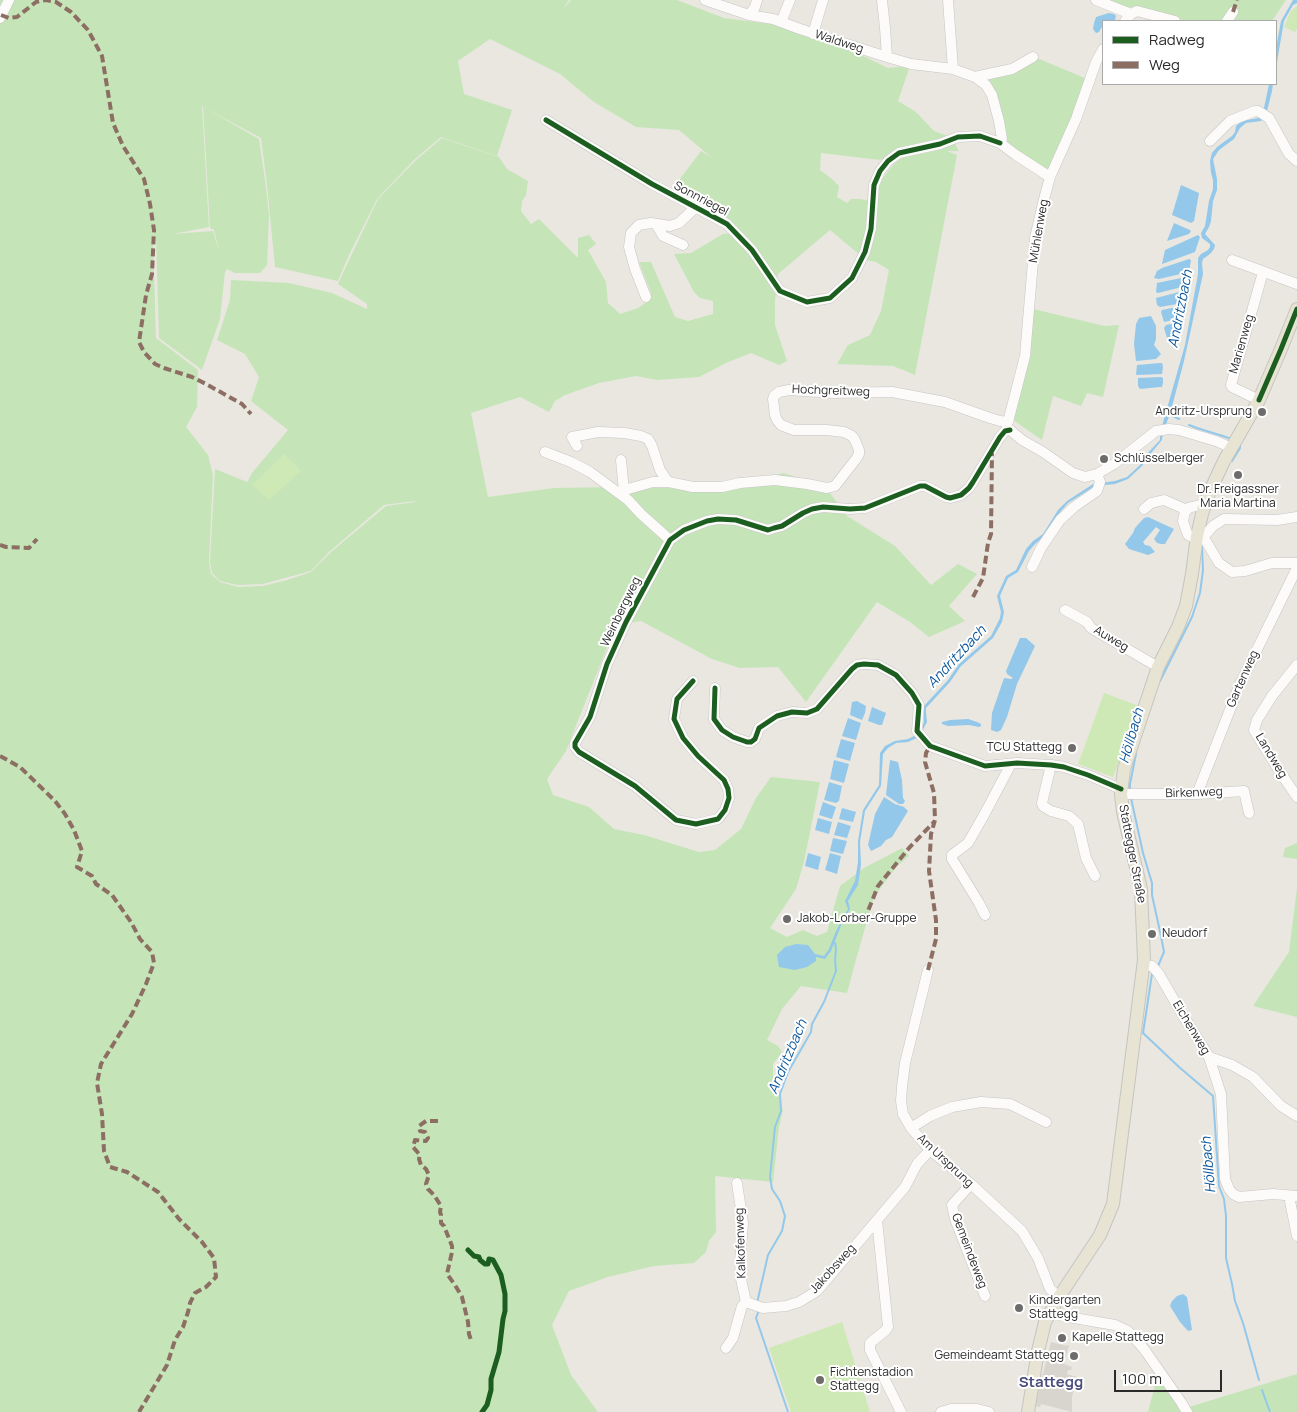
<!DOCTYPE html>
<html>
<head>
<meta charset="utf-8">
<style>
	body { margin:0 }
	#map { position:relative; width:1297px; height:1412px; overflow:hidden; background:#e9e7e0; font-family:Manrope,sans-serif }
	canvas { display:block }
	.legend { position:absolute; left:1102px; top:20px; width:175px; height:65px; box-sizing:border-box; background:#fff; border:1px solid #aaa; margin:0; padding:6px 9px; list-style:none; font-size:15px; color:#2a2a2a }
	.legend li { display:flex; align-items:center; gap:10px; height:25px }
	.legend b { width:25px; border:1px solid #aaa }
	.scale { position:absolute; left:1114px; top:1370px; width:108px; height:22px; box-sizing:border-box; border:2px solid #2a2a2a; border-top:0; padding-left:6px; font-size:15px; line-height:18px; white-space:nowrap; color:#2a2a2a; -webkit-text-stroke:4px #fff; paint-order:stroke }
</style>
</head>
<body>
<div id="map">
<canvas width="1297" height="1412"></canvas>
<ul class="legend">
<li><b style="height:6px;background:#1b5e20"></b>Radweg</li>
<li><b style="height:6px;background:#8d6e63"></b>Weg</li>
</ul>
<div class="scale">100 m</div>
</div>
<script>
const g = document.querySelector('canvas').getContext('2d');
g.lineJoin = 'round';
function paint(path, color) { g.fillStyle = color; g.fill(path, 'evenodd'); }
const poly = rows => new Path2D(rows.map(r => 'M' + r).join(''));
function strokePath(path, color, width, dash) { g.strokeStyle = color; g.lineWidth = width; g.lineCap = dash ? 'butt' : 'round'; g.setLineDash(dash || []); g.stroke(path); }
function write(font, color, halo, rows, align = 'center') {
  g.font = font + ' Manrope,sans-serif'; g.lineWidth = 4; g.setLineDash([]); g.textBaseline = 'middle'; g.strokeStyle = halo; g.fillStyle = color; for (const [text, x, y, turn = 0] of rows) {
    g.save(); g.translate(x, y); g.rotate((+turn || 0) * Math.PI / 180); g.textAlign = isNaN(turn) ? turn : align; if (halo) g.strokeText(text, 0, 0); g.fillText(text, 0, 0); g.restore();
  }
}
paint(poly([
	[0,0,569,0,563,9,571,0,677,0,724,18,771,24,789,29,845,47,888,68,910,66,898,101,916,112,934,131,951,137,959,151,947,151,957,155,915,375,893,366,837,364,848,345,870,335,881,311,889,270,876,262,866,260,873,243,878,191,882,179,894,164,906,155,896,151,880,160,821,153,820,170,832,179,839,186,837,197,847,203,851,199,860,199,869,201,868,228,861,256,830,230,778,274,775,301,775,325,787,361,779,365,751,353,726,363,699,377,657,380,636,376,599,383,565,395,555,401,549,412,520,397,471,413,488,497,554,488,613,487,720,489,783,473,824,485,847,516,895,546,931,585,958,564,977,574,949,606,965,621,929,637,910,622,877,602,806,702,778,667,740,668,712,659,641,621,616,625,566,751,547,779,553,795,589,807,614,829,644,835,699,852,715,850,741,829,756,798,771,777,820,782,804,862,796,889,770,928,787,937,803,930,817,936,827,932,840,886,864,868,902,848,909,856,897,866,874,897,857,956,847,993,801,986,782,1009,767,1040,778,1046,782,1052,773,1064,773,1077,783,1110,779,1127,773,1182,715,1176,716,1232,709,1241,706,1252,694,1263,654,1266,608,1277,569,1291,552,1325,571,1375,598,1412,0,1412],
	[490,39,560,74,594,102,636,127,679,130,711,157,701,151,670,192,735,228,733,233,723,234,691,253,674,254,694,292,700,298,713,301,713,314,688,321,675,317,651,262,639,262,651,293,648,301,638,308,620,314,608,303,606,282,588,250,596,244,589,235,578,238,578,258,539,219,531,224,521,211,522,201,526,195,528,181,507,169,499,157,442,138,416,160,378,199,350,258,338,284,367,304,367,309,332,293,289,283,231,280,230,300,217,340,245,354,259,377,251,401,288,430,252,473,247,482,215,469,210,561,212,573,220,581,237,585,263,584,311,571,329,552,384,505,415,501,415,502,386,506,331,552,311,572,287,580,263,586,238,587,220,582,211,574,209,561,213,475,208,455,186,427,197,407,198,370,156,338,153,238,156,237,159,338,202,370,220,319,225,272,227,269,235,273,260,273,267,265,269,215,266,187,259,139,205,108,261,138,267,185,275,267,338,281,348,257,377,199,415,159,441,137,497,156,512,110,464,94,458,61],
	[202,107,203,107,210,228,214,230,220,254,213,231,173,234,209,227],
	[1103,0,1286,0,1272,21,1239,21,1228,17,1224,21,1183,21,1135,7,1123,8],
	[1037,58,1087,79,1084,89,1048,171,1011,148,1005,137,988,84,987,76],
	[1033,309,1105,326,1119,325,1103,397,1087,393,1081,406,1053,396,1042,440,1013,420],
	[1297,843,1297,859,1283,857,1285,848],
	[1297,888,1297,1017,1253,1006,1289,952],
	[1158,1374,1172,1397,1182,1412,1148,1412],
	[1297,1374,1297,1412,1192,1412,1189,1407]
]), '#c5e5b8');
paint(poly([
	[1297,6,1297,29,1295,32,1284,27,1291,11],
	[284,454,301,471,269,500,253,485],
	[1104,693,1139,706,1113,777,1078,764],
	[842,1322,870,1412,791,1412,769,1348]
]), '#cfe9b6');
paint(poly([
	[1051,1342,1067,1346,1068,1345,1069,1345,1064,1364,1072,1367,1071,1370,1068,1370,1067,1374,1077,1377,1072,1397,1072,1412,1041,1404,1040,1407,1035,1406]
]), '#d7d5ce');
paint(poly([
	[1293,0,1297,0,1297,3,1293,5,1284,21,1276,68,1276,48,1281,21],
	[1109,13,1114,14,1116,16,1115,20,1103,21,1103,25,1099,32,1096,33,1093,29,1094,23,1096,17],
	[1269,84,1273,84,1272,91,1267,111,1261,121,1246,123,1240,128,1234,139,1219,150,1213,159,1217,179,1217,190,1213,201,1211,221,1209,227,1205,234,1215,245,1214,249,1210,254,1203,259,1202,263,1203,274,1184,361,1170,414,1165,427,1162,426,1185,345,1198,274,1198,258,1201,254,1208,250,1210,247,1210,244,1202,238,1201,233,1205,226,1209,201,1213,189,1213,180,1211,173,1210,161,1212,153,1217,147,1232,136,1235,132,1236,126,1242,121,1258,118,1264,108],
	[1181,185,1199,193,1194,221,1191,223,1172,215],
	[1174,223,1190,230,1191,231,1189,234,1167,241],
	[1198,235,1200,237,1195,252,1162,264,1165,250],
	[1189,259,1191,260,1189,272,1159,279,1154,278,1157,271,1162,268],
	[1186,277,1186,286,1158,293,1156,292,1157,283],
	[1183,291,1183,303,1160,307,1157,305,1156,298],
	[1181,306,1184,308,1182,318,1164,322,1161,312,1162,310],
	[1151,316,1156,326,1156,339,1154,345,1161,354,1156,359,1136,361,1134,344,1136,324,1139,318],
	[1177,323,1180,323,1182,327,1177,342,1169,344,1164,328,1166,325],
	[1160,363,1162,363,1163,367,1162,374,1136,375,1137,365],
	[1161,377,1163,378,1163,383,1162,387,1160,387,1140,389,1138,386,1138,378],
	[1163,431,1162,440,1147,458,1142,466,1128,479,1115,484,1095,486,1068,503,1061,511,1045,536,1035,544,1029,551,1018,572,1008,578,1000,596,1004,612,1002,622,993,638,961,666,950,682,926,708,926,713,927,722,919,737,908,742,896,743,888,748,883,754,881,786,865,811,860,842,861,865,858,885,848,901,850,909,842,923,831,951,825,959,816,957,816,961,807,967,795,970,779,967,777,955,785,947,796,944,808,945,815,954,824,956,829,949,836,931,848,909,845,901,855,881,858,862,858,841,863,810,879,785,880,753,885,746,895,741,908,739,918,734,924,722,923,707,948,680,959,664,991,636,1000,618,1001,612,997,596,1006,576,1016,570,1026,549,1033,541,1043,534,1058,510,1067,501,1093,484,1115,481,1127,477,1140,465,1145,456,1160,440,1160,432],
	[1148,517,1174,529,1165,544,1161,544,1157,543,1154,539,1160,530,1156,527,1143,542,1145,545,1150,546,1155,552,1148,555,1129,549,1125,544,1133,533,1135,528,1144,518],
	[1020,638,1026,638,1035,646,1017,684,1007,717,1001,730,997,732,991,730,992,713,1004,678,1011,679,1013,678,1007,674,1006,671],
	[857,701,866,706,865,713,862,720,850,715,852,702],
	[872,707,886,713,882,725,879,725,868,721],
	[848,718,861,723,856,740,842,736],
	[968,719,977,722,981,724,981,726,979,727,969,725,948,726,942,724,942,722,950,720],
	[841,739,855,743,850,761,836,757],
	[834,760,849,764,844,783,830,779],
	[890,760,898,762,902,780,903,798,905,801,903,804,899,804,886,795],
	[829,782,842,786,839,801,836,803,824,800],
	[884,797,895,804,904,807,908,811,892,837,886,840,881,846,871,851,868,845,875,814],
	[823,802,836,807,832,819,819,815],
	[842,808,856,812,853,822,839,819],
	[818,818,832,822,829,834,815,830],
	[838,822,851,826,847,838,834,835],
	[833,838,847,841,843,854,830,851],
	[808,853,821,857,818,870,805,866],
	[830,853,841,856,837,874,825,870],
	[1183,1294,1187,1297,1192,1330,1188,1331,1180,1322,1170,1306,1172,1301,1177,1296]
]), '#93c8eb');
strokePath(poly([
	[1169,414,1179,419],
	[1189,425,1197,428,1229,438],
	[1232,461,1240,448,1240,446],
	[1160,681,1192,617,1200,593,1203,570,1202,547],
	[1130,791,1130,784,1136,754],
	[1131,798,1143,853,1152,883,1152,895,1161,936,1164,952,1158,966],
	[1152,974,1143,1033,1179,1067,1213,1096,1219,1186,1224,1199,1226,1216,1226,1258,1232,1284,1235,1301,1243,1323,1259,1380],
	[757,1303,768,1255,782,1231,785,1216,780,1201,772,1189,770,1177,775,1127,781,1111,780,1094,788,1072,811,1032,812,1024,824,1002,836,971,835,960,836,949,835,943],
	[759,1310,756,1318,788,1412],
	[1262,1390,1270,1412]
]), '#93c8eb', 2);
const minor = poly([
	[705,0,749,15,773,19,800,29,887,57,911,64,953,69,975,77,986,85,992,95,999,121,1002,139,1000,143,1016,155,1050,177],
	[882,0,885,28,887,57],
	[948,0,953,69],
	[1096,0,1131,14],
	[749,15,755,7,757,0],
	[0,18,9,0],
	[1125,21,1131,14,1137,11,1175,21],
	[1227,21,1233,12],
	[781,22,790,0],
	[813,34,823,0],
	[975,77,1012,69,1033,57],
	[546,120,652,184,727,224,752,250,780,291,807,302,830,298,852,278,865,252,871,229,874,185,880,171,888,161,899,153,940,144,958,137,980,136,1000,143],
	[1210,141,1230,121,1255,111,1258,111,1269,118,1289,154,1297,161],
	[656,224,663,236,683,245],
	[1232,260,1297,284],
	[646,297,635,269,629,247,631,233,639,225,651,223,670,226,679,223,695,208],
	[1259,400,1232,387,1231,385,1263,272],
	[1008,422,1025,356,1035,238,1043,203,1050,177,1076,119,1096,62,1103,49],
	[1010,430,1022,440,1043,452,1073,473,1085,477,1097,474,1114,464,1156,431,1169,429,1179,430,1216,441,1232,448],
	[577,446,572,437,598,432,624,433,641,436,648,439,652,446,660,470,666,479,669,482,693,487,722,487,740,483,775,480,807,484,827,488,835,486,856,459,859,454,859,450,855,440,852,436,844,432,827,430,794,430,781,425,777,420,775,415,773,399,774,396,779,392,789,390,833,393,892,392,945,402,990,418,1000,421,1008,422],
	[545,452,571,462,590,472,628,500,641,514,670,540],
	[621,460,624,491],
	[625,498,624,491,628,489,653,482,669,482],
	[1144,509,1151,503,1164,500,1187,510],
	[1197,536,1204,538,1219,563,1232,572,1245,571,1272,563,1297,563],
	[1197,536,1207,533,1213,526,1224,519,1277,520,1297,517],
	[1197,539,1188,535,1186,530,1183,521,1185,511,1188,508,1200,505,1204,506],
	[1032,567,1041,548,1060,520,1074,507,1097,491,1100,482,1097,474],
	[1065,610,1087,622,1091,628,1158,667],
	[1297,665,1272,696,1257,720,1254,730,1282,775,1297,797],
	[693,681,677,699,674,719,683,738,698,756,724,780,728,789,729,798,725,810,718,819,696,824,676,820,635,786,579,752,575,747,575,743,590,717,607,664,626,622,670,540,684,530,707,521,718,519,736,520,768,530,774,528,782,526,803,513,812,509,823,507,850,509,865,508,920,486,925,486,946,497,950,498,961,495,969,488,973,482,1000,437,1005,431,1010,430],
	[715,688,714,719,722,730,733,737,747,742,751,742,755,739,759,728,777,716,792,712,807,713,817,709,852,669,857,665,864,664,878,665,896,675,912,693,919,705,917,731,930,746,985,766,1017,763,1051,765,1064,767,1088,775,1121,789],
	[1051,765,1042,803,1043,806,1051,811,1069,816,1078,824,1086,858,1095,876],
	[1121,794,1197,794,1244,791,1249,813],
	[1197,794,1240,684,1297,568],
	[985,915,979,903,952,859,952,855,968,843,984,815,1011,764],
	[1144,965,1152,966,1159,974,1181,1012,1209,1057,1221,1094,1225,1179,1229,1189,1233,1194,1239,1197,1273,1194,1297,1196],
	[928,970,905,1063,902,1087,901,1101,903,1114,911,1128,930,1150,971,1184,1022,1231,1038,1258,1050,1289,1059,1297],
	[1209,1057,1232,1065,1253,1077,1281,1106,1297,1116],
	[911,1128,930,1116,952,1107,981,1102,1010,1104,1046,1122],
	[737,1183,743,1223,740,1262,741,1279,746,1302],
	[971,1184,952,1205,955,1219,985,1296],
	[1289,1196,1297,1236],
	[877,1220,888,1327,885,1331,870,1343,870,1350,901,1412],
	[746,1302,763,1308,786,1306,799,1302,817,1291,905,1187,917,1164,930,1150],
	[1050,1313,1068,1317,1115,1325,1128,1331,1144,1349,1181,1402,1187,1412],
	[726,1348,733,1338,742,1306,746,1302],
	[941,1412,951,1409,977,1409,989,1412]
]);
const major = poly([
	[1028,1412,1038,1351,1045,1322,1059,1297,1100,1235,1113,1204,1144,960,1141,889,1123,812,1121,794,1124,769,1158,667,1178,627,1186,606,1192,574,1197,536,1202,514,1209,493,1224,461,1259,400,1281,349,1297,309]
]);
strokePath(minor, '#c6c5c5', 11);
strokePath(major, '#c4c4c1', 14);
strokePath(minor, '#fcfbfa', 10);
strokePath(major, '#e7e4d4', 12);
strokePath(poly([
	[1233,12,1237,0],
	[1,15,9,18,17,17,36,2,46,0,56,2,71,12,88,30,102,56,113,123,123,146,144,179,150,204,154,230,152,274,146,295,139,342,144,352,155,364,164,368,192,377,206,384,242,404,251,414],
	[0,545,6,547,29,548,37,539],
	[973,597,983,578,988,543,991,534,992,453],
	[0,756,20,767,55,801,65,814,74,830,82,851,77,867,92,876,96,884,112,895,131,922,140,939,152,952,154,963,146,984,132,1014,101,1064,97,1083,102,1114,104,1151,110,1167,127,1172,158,1192,179,1219,202,1242,214,1258,216,1277,206,1287,195,1293,190,1303,188,1312,183,1327,175,1340,167,1365,139,1412],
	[864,921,878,886,909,848,934,822],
	[928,970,936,939,936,920,929,871,931,834,935,820,934,793,925,762,926,753,930,746],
	[438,1121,426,1121,419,1126,420,1131,425,1132,428,1138,426,1141,415,1140,413,1147,420,1155,419,1159,421,1165,426,1169,429,1175,426,1184,428,1189,434,1195,441,1206,440,1212,441,1215,441,1223,444,1226,452,1246,452,1252,447,1274,455,1285,462,1297,468,1322,469,1334,471,1340]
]), '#8d6e63', 4, [8, 4]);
strokePath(poly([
	[546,120,652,184,727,224,752,250,780,291,807,302,830,298,852,278,865,252,871,229,874,185,880,171,888,161,899,153,940,144,958,137,980,136,1000,143],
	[1259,400,1281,349,1297,309],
	[693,681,677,699,674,719,683,738,698,756,724,780,728,789,729,798,725,810,718,819,696,824,676,820,635,786,579,752,575,747,575,743,590,717,607,664,626,622,670,540,684,530,707,521,718,519,736,520,768,530,774,528,782,526,803,513,812,509,823,507,850,509,865,508,920,486,925,486,946,497,950,498,961,495,969,488,973,482,1000,437,1005,431,1010,430],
	[715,688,714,719,722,730,733,737,747,742,751,742,755,739,759,728,777,716,792,712,807,713,817,709,852,669,857,665,864,664,878,665,896,675,912,693,919,705,917,731,930,746,985,766,1017,763,1051,765,1064,767,1088,775,1121,789],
	[468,1250,474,1256,479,1257,480,1260,485,1264,488,1264,489,1259,493,1260,501,1275,505,1294,505,1311,503,1319,499,1352,491,1379,491,1390,487,1405,482,1412]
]), '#1b5e20', 5);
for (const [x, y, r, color] of [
	[1262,412,5,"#6d6c6a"],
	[1104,459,5,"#6d6c6a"],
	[1238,475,5,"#6d6c6a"],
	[1072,748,5,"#6d6c6a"],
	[787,919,5,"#6d6c6a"],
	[1152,934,5,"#6d6c6a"],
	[1019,1308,5,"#6d6c6a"],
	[1062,1338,5,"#6d6c6a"],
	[1074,1356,5,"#6d6c6a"],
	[820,1380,5,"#6d6c6a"]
]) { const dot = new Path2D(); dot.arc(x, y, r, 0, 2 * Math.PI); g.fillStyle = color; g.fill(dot); strokePath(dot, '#fff', 2); }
write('12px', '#2a2a2a', '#fff', [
	["Waldweg",839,42,18],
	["Sonnriegel",701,199,28],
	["Mühlenweg",1039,231,-80],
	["Marienweg",1242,344,-74],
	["Hochgreitweg",831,391,2],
	["Weinbergweg",621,612,-64],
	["Auweg",1111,639,31],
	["Gartenweg",1243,679,-66],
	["Landweg",1271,756,59],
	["Birkenweg",1194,793,-2],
	["Stattegger Straße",1132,854,79],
	["Eichenweg",1191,1028,59],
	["Am Ursprung",945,1161,43],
	["Kalkofenweg",741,1243,-92],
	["Gemeindeweg",969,1251,69],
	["Jakobsweg",833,1269,-48]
]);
write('12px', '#2a2a2a', '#fff', [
	["Andritz-Ursprung",1252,412,"right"],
	["Schlüsselberger",1114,459],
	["Dr. Freigassner",1238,490,"center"],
	["Maria Martina",1238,504,"center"],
	["TCU Stattegg",1062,748,"right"],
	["Jakob-Lorber-Gruppe",797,919],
	["Neudorf",1162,934],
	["Kindergarten",1029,1301],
	["Stattegg",1029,1315],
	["Kapelle Stattegg",1072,1338],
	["Gemeindeamt Stattegg",1064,1356,"right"],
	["Fichtenstadion",830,1373],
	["Stattegg",830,1387]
], 'left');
write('italic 14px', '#0c579d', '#fff', [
	["Andritzbach",1181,309,-79],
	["Andritzbach",957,657,-47],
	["Höllbach",1132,736,-74],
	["Andritzbach",788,1057,-67],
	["Höllbach",1209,1165,-95]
]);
write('bold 15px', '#4a4c7c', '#fff', [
	["Stattegg",1051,1383]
]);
</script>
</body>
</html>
